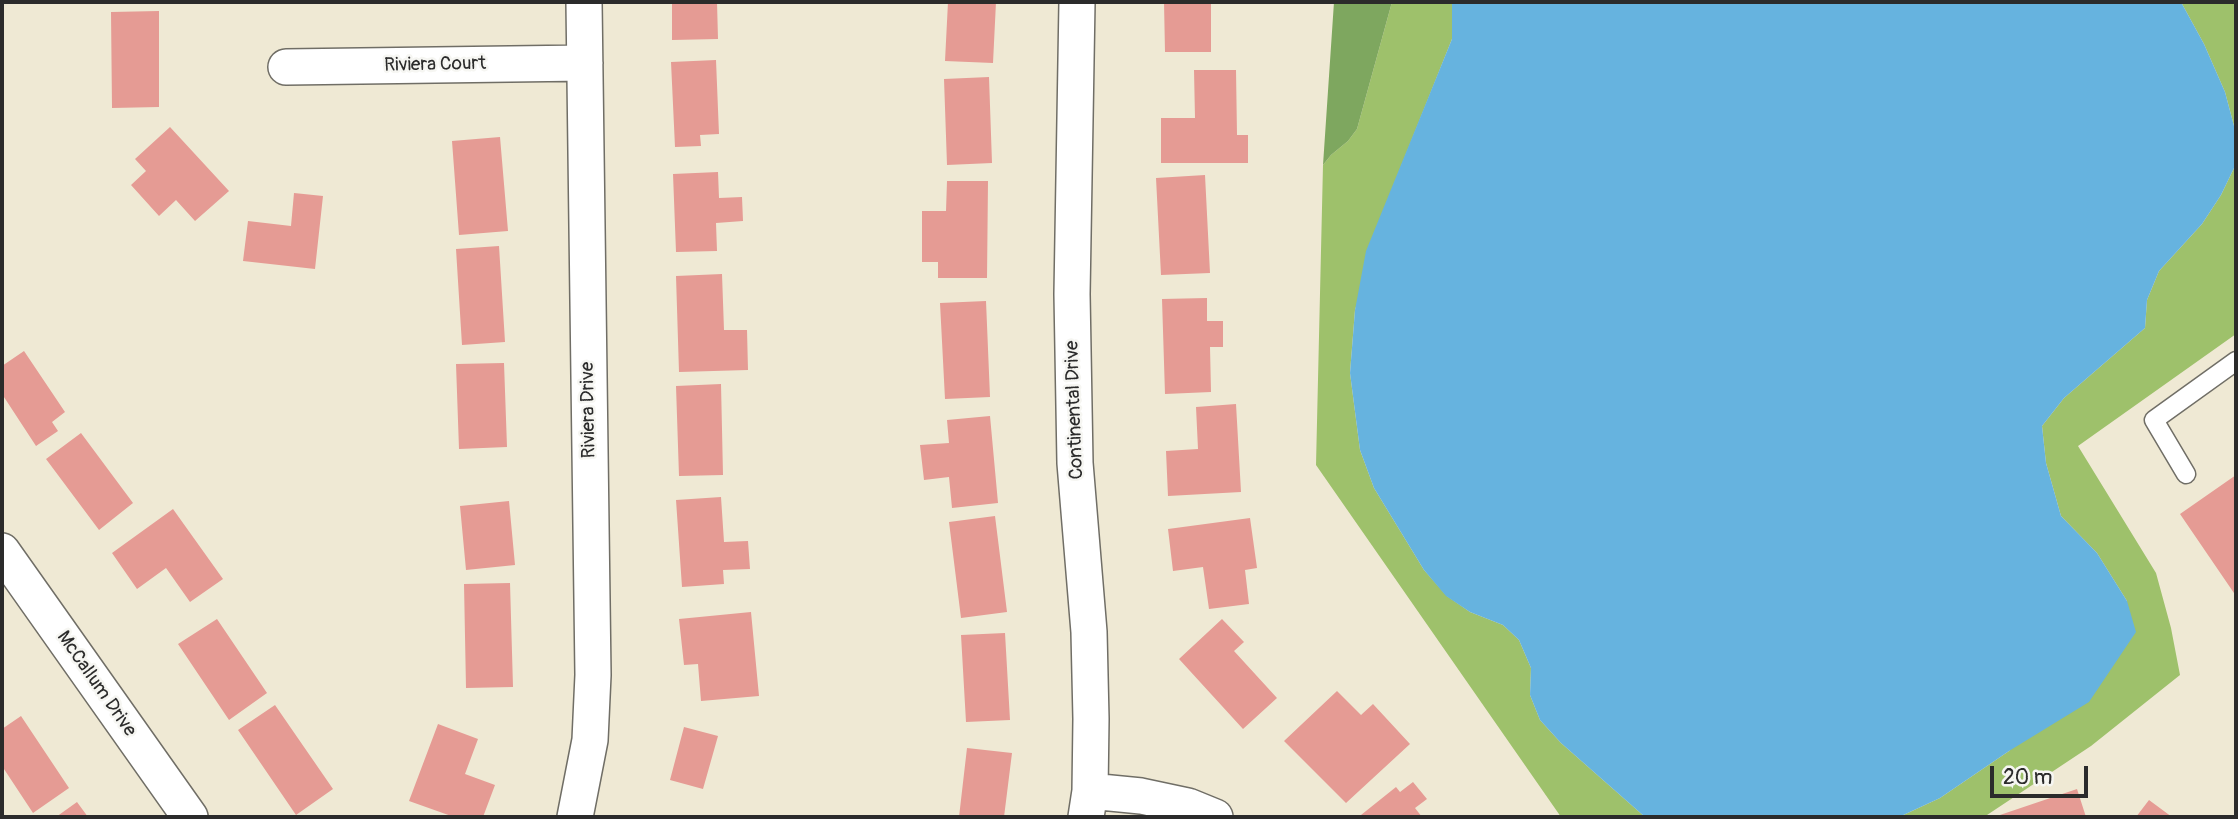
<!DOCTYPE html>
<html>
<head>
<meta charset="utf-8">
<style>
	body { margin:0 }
	#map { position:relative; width:2238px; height:819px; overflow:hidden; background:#efe9d4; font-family:Pangolin,sans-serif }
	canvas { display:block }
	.frame { position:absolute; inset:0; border:4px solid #2b2b2b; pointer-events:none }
	.scale { position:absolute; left:1990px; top:766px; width:98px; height:32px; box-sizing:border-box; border:4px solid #2b2b2b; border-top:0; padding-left:9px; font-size:21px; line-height:24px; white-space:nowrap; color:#2b2b2b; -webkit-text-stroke:5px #f6f6f2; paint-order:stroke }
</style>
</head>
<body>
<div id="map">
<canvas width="2238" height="819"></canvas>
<div class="frame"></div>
<div class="scale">20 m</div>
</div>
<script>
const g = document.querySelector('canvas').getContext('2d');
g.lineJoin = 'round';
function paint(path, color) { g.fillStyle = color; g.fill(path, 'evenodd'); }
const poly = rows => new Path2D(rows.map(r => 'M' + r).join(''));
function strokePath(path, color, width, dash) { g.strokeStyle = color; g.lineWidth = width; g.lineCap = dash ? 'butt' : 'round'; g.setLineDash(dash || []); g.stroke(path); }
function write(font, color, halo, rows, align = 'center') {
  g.font = font + ' Pangolin,sans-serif'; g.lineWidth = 5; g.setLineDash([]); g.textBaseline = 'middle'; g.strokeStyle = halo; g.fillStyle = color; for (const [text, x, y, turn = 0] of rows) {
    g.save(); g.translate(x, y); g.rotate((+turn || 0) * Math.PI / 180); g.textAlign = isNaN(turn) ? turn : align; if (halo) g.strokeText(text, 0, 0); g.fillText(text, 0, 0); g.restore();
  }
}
paint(poly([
	[1392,2,1452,2,1452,39,1394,184,1355,310,1350,373,1360,450,1374,488,1424,570,1447,596,1470,612,1503,625,1519,640,1531,668,1530,695,1540,720,1561,743,1645,817,1561,817,1316,465,1323,165,1331,155,1348,141,1357,129],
	[2181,2,2236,2,2236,148,2234,126,2225,92,2204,44],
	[2236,148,2236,334,2078,446,2156,573,2171,628,2180,675,2091,746,1984,817,1899,817,1940,798,2009,751,2127,601,2097,553,2061,516,2046,463,2042,426,2064,398,2145,328,2147,300,2159,271,2202,224,2221,195,2235,166]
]), '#9ec16b');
paint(poly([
	[1334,2,1392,2,1357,129,1348,141,1331,155,1323,165]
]), '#7ea75f');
paint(poly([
	[1452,2,2181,2,2204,44,2225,92,2234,126,2236,148,2235,166,2221,195,2202,224,2159,271,2147,300,2145,328,2064,398,2042,426,2046,463,2061,516,2097,553,2127,601,2136,632,2089,702,2009,751,1940,798,1899,817,1645,817,1561,743,1540,720,1530,695,1531,668,1519,640,1503,625,1470,612,1446,596,1424,570,1374,488,1360,450,1350,373,1355,310,1366,251,1452,39]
]), '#66b3df');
paint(poly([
	[672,2,717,2,718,39,672,40],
	[948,2,996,2,993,63,945,61],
	[1164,2,1211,2,1211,52,1165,52],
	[159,11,159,107,112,108,111,12],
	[716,60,719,134,700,135,701,146,675,147,671,62],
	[1194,70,1236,70,1237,135,1248,135,1248,163,1161,163,1161,118,1195,118],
	[989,77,992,163,947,165,944,79],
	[170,127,229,191,195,221,176,200,159,216,131,185,146,171,135,159],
	[500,137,508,231,459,235,452,141],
	[718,172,719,198,742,197,743,221,716,223,717,251,676,252,673,174],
	[1205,175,1210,273,1161,275,1156,178],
	[947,181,988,181,987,278,938,278,938,262,922,262,922,211,946,211],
	[294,193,323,196,315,269,243,261,248,221,291,226],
	[499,246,505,342,462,345,456,249],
	[722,274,724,330,747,330,748,370,679,372,676,276],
	[1207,298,1207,321,1223,321,1223,347,1210,347,1211,392,1165,394,1162,299],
	[986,301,990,397,945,399,940,303],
	[24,351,65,412,52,422,58,431,36,446,2,394,2,366],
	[504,363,507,447,459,449,456,364],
	[721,384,723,475,679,476,676,386],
	[1236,404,1241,492,1168,496,1166,451,1198,449,1196,407],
	[990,416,998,503,952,508,949,477,924,480,920,445,949,443,947,420],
	[81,433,133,503,99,530,46,459],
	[2236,475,2236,596,2180,514],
	[721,497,724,542,748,541,750,569,723,570,724,584,682,587,676,500],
	[509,501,515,565,466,570,460,506],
	[173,509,223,579,190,602,166,568,137,589,112,553],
	[995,516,1007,612,961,618,949,522],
	[1250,518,1257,568,1245,570,1249,604,1209,609,1203,567,1173,571,1168,529],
	[510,583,513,687,466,688,464,584],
	[751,612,759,696,701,701,698,664,684,665,679,619],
	[217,619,267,693,229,720,178,644],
	[1222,619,1244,642,1234,651,1277,698,1243,729,1179,659],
	[1005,633,1010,720,966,722,961,635],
	[1337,691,1361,715,1373,704,1410,744,1346,803,1284,741],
	[275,705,333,789,296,815,238,730],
	[21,716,69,788,33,813,2,766,2,729],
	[438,724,478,739,465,774,495,785,483,817,454,817,409,801],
	[684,727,718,736,703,789,670,780],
	[967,748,1012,753,1004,817,959,817],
	[1413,782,1427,799,1415,808,1422,817,1363,817,1361,815,1396,787,1400,792],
	[2077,789,2086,817,1994,817],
	[2149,800,2172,817,2136,817],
	[77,802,88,817,56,817]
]), '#e59b94');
const lane = poly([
	[2186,474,2154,420,2236,361]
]);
const street = poly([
	[1077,2,1072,294,1075,463,1089,632,1091,719,1090,791,1086,817],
	[286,67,585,63],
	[2,551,190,817],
	[1090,791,1141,796,1188,806,1215,817],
	[575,817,590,740,593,675,584,2]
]);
strokePath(lane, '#706e66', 21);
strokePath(street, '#706e66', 38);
strokePath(lane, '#fff', 18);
strokePath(street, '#fff', 35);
write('19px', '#2b2b2b', '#f6f6f2', [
	["Riviera Court",435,65,-1],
	["Riviera Drive",589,410,-91],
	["Continental Drive",1075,410,-92],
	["McCallum Drive",96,684,55]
]);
</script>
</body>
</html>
